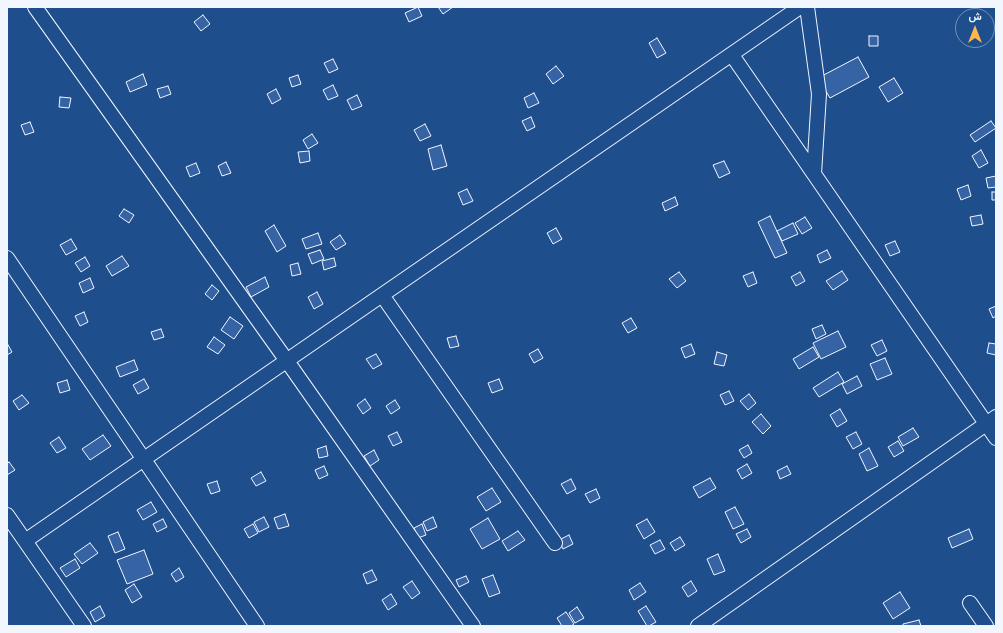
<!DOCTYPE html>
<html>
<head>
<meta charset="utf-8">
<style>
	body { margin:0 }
	#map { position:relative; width:1003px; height:633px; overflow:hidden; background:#1f4e8c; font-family:"Source Serif 4",Vazirmatn,serif }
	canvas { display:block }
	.frame { position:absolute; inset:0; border:8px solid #f2f6ff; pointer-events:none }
	.north { position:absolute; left:955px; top:8px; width:40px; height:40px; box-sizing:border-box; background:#1f4e8c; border:1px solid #7391ba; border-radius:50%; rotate:0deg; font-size:11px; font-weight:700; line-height:16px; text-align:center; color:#f2f6ff }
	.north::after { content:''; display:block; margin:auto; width:14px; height:18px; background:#ffb74d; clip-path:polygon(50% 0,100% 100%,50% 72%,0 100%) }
</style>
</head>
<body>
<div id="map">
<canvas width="1003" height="633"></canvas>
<div class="frame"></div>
<div class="north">ش</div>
</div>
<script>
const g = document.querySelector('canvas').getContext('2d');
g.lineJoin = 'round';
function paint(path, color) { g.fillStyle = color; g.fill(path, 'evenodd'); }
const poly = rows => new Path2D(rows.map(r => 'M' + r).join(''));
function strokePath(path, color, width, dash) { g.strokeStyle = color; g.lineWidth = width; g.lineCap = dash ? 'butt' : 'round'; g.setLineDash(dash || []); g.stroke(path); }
const building = poly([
	[418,7,422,16,409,22,405,13,418,7],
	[438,7,453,7,443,14,438,7],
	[203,15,210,24,201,31,194,22,203,15],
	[869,36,878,36,878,46,869,46,869,36],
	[657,38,666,53,657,58,649,43,657,38],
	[858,57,869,77,830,98,818,78,858,57],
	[333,59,338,69,329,73,324,63,333,59],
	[556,66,564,76,553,84,546,74,556,66],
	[143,74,147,85,130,92,126,82,143,74],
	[298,75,301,84,292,87,289,78,298,75],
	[894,78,903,93,888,102,879,87,894,78],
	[333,85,338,96,328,100,323,90,333,85],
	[168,86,171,94,160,98,157,89,168,86],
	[276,89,281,99,272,104,267,94,276,89],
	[534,93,539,103,528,108,524,98,534,93],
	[357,95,362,106,352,110,347,100,357,95],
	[60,97,71,98,69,108,59,107,60,97],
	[531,117,535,127,527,131,522,121,531,117],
	[991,121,996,128,975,142,970,135,991,121],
	[30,122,34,132,25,135,21,125,30,122],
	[425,124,431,136,420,141,414,130,425,124],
	[312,134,318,143,308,149,303,140,312,134],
	[441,145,447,166,433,170,428,149,441,145],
	[981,150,988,163,979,168,972,156,981,150],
	[309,151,310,161,300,163,298,152,309,151],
	[724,161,730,173,719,178,713,165,724,161],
	[226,162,231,173,222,176,218,166,226,162],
	[196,163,200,173,190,177,186,167,196,163],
	[996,176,996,187,988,188,986,178,996,176],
	[968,185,971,196,961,200,957,189,968,185],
	[467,189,473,201,463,205,458,193,467,189],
	[992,192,996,192,996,200,992,200,992,192],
	[675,197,678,205,665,211,662,203,675,197],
	[124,209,134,215,129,223,119,216,124,209],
	[981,215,983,224,972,226,970,217,981,215],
	[770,216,787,253,775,258,758,222,770,216],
	[805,217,812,228,802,234,795,223,805,217],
	[793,223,798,234,782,241,777,231,793,223],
	[274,225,286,246,277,252,265,231,274,225],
	[556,228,562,239,553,244,547,233,556,228],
	[318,233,322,244,306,249,302,239,318,233],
	[340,235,346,244,336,250,330,242,340,235],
	[71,239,77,249,66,255,60,245,71,239],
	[895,241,900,252,890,256,885,245,895,241],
	[320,250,324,259,312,264,308,254,320,250],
	[827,250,831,258,820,263,817,255,827,250],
	[122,256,129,266,112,276,106,266,122,256],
	[85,257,90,266,81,272,75,263,85,257],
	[334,258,336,266,324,270,322,261,334,258],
	[298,263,301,274,292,276,290,265,298,263],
	[842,271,848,280,833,290,826,281,842,271],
	[679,272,686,281,677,288,669,279,679,272],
	[753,272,757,283,748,287,743,276,753,272],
	[800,272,805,281,796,286,791,277,800,272],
	[265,277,269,287,251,297,246,287,265,277],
	[90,278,94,288,83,293,79,283,90,278],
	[212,285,219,291,212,300,205,294,212,285],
	[317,292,323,304,314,309,308,297,317,292],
	[996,306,996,316,993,318,989,309,996,306],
	[84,312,88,322,80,326,75,316,84,312],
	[230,317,243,326,234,339,221,330,230,317],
	[631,318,637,328,628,333,622,323,631,318],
	[822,325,826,334,816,339,812,329,822,325],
	[161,329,164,337,154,340,151,332,161,329],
	[838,331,846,347,821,359,813,343,838,331],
	[456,336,459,346,450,348,447,338,456,336],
	[214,337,225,345,218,354,207,347,214,337],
	[882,340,887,351,877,356,871,345,882,340],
	[7,343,12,352,7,355,7,343],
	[989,343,996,344,996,355,987,353,989,343],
	[691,344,695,354,685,358,681,348,691,344],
	[813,347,819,357,799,369,793,359,813,347],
	[538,349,543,358,534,363,529,354,538,349],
	[717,352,727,355,724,366,714,364,717,352],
	[376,354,382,364,373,369,366,359,376,354],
	[885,358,892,374,877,380,870,364,885,358],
	[134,360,138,370,120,377,116,367,134,360],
	[838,372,844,382,819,397,813,388,838,372],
	[857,376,862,386,847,394,842,384,857,376],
	[144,379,149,388,138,394,133,385,144,379],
	[499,379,503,389,492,393,488,383,499,379],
	[67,380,70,390,60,393,57,383,67,380],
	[729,391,734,401,725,405,720,395,729,391],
	[749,394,756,403,748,410,740,401,749,394],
	[22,395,29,403,19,410,13,401,22,395],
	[365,399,371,408,363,414,357,405,365,399],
	[395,400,400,408,391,414,386,406,395,400],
	[840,409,847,421,837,427,830,415,840,409],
	[761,414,771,426,763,434,752,422,761,414],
	[913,428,919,437,903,446,898,437,913,428],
	[397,432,402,442,393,446,388,436,397,432],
	[856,432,862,444,853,449,846,437,856,432],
	[103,435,111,446,90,460,82,449,103,435],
	[59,437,66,448,57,453,50,443,59,437],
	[898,441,904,451,894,457,888,447,898,441],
	[748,445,752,453,744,458,739,450,748,445],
	[326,446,328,456,319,458,317,449,326,446],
	[869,448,878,466,867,471,859,454,869,448],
	[374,450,379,460,370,466,364,456,374,450],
	[9,462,15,470,7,475,7,464,9,462],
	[747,464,752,473,742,479,737,470,747,464],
	[324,466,328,475,319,479,315,470,324,466],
	[787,466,791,474,780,479,777,471,787,466],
	[261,472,266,481,256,486,251,478,261,472],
	[710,478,716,488,699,498,693,487,710,478],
	[571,479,576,489,567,494,561,484,571,479],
	[217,481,220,491,211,494,207,484,217,481],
	[492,488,501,502,486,511,477,497,492,488],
	[596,489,600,498,590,503,585,494,596,489],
	[151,502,157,512,143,520,137,510,151,502],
	[735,507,744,524,733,529,725,512,735,507],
	[285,514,289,526,278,529,274,518,285,514],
	[264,517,269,527,259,532,254,522,264,517],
	[433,517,437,527,427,531,423,522,433,517],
	[488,518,500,539,482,549,470,529,488,518],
	[163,519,167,527,157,532,153,524,163,519],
	[647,519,655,532,644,539,636,525,647,519],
	[253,524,258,533,249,538,244,529,253,524],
	[422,524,426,535,418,538,414,528,422,524],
	[747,529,751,537,741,543,736,534,747,529],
	[969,529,973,539,952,548,948,538,969,529],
	[518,531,525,540,508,551,502,541,518,531],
	[118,532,125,549,115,553,108,536,118,532],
	[569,535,573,544,563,549,559,540,569,535],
	[680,537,685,545,675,551,670,543,680,537],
	[660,540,665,549,655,554,650,545,660,540],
	[90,543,98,553,82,564,74,554,90,543],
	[144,550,153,574,127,584,117,560,144,550],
	[718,554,725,571,714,575,707,559,718,554],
	[75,559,80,568,66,577,60,568,75,559],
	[179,568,184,577,176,582,171,574,179,568],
	[372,570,377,580,367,584,363,574,372,570],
	[493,575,500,593,489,597,482,579,493,575],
	[466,576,469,582,459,587,456,580,466,576],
	[412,581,420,593,412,599,403,587,412,581],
	[691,581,697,591,688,597,682,587,691,581],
	[640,583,646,592,634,600,629,590,640,583],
	[134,584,142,597,132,603,125,590,134,584],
	[900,592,910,608,893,619,883,603,900,592],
	[391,594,397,604,388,610,382,600,391,594],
	[100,606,105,616,95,622,90,612,100,606],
	[646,606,656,622,649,626,647,626,638,611,646,606],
	[577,607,584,618,575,623,569,613,577,607],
	[566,612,574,624,571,626,562,626,557,618,566,612],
	[919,620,921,626,903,626,903,624,919,620]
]);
paint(building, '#3563a3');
strokePath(building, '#f2f6ff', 1);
const minor = poly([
	[35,7,287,361,473,626],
	[807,7,819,94,814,174],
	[732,55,996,438],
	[7,258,257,626],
	[382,295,555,543],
	[7,515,84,626],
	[25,541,800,7],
	[970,603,986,626],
	[698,626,996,417]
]);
strokePath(minor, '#f2f6ff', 16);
strokePath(minor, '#1f4e8c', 14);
</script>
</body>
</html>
